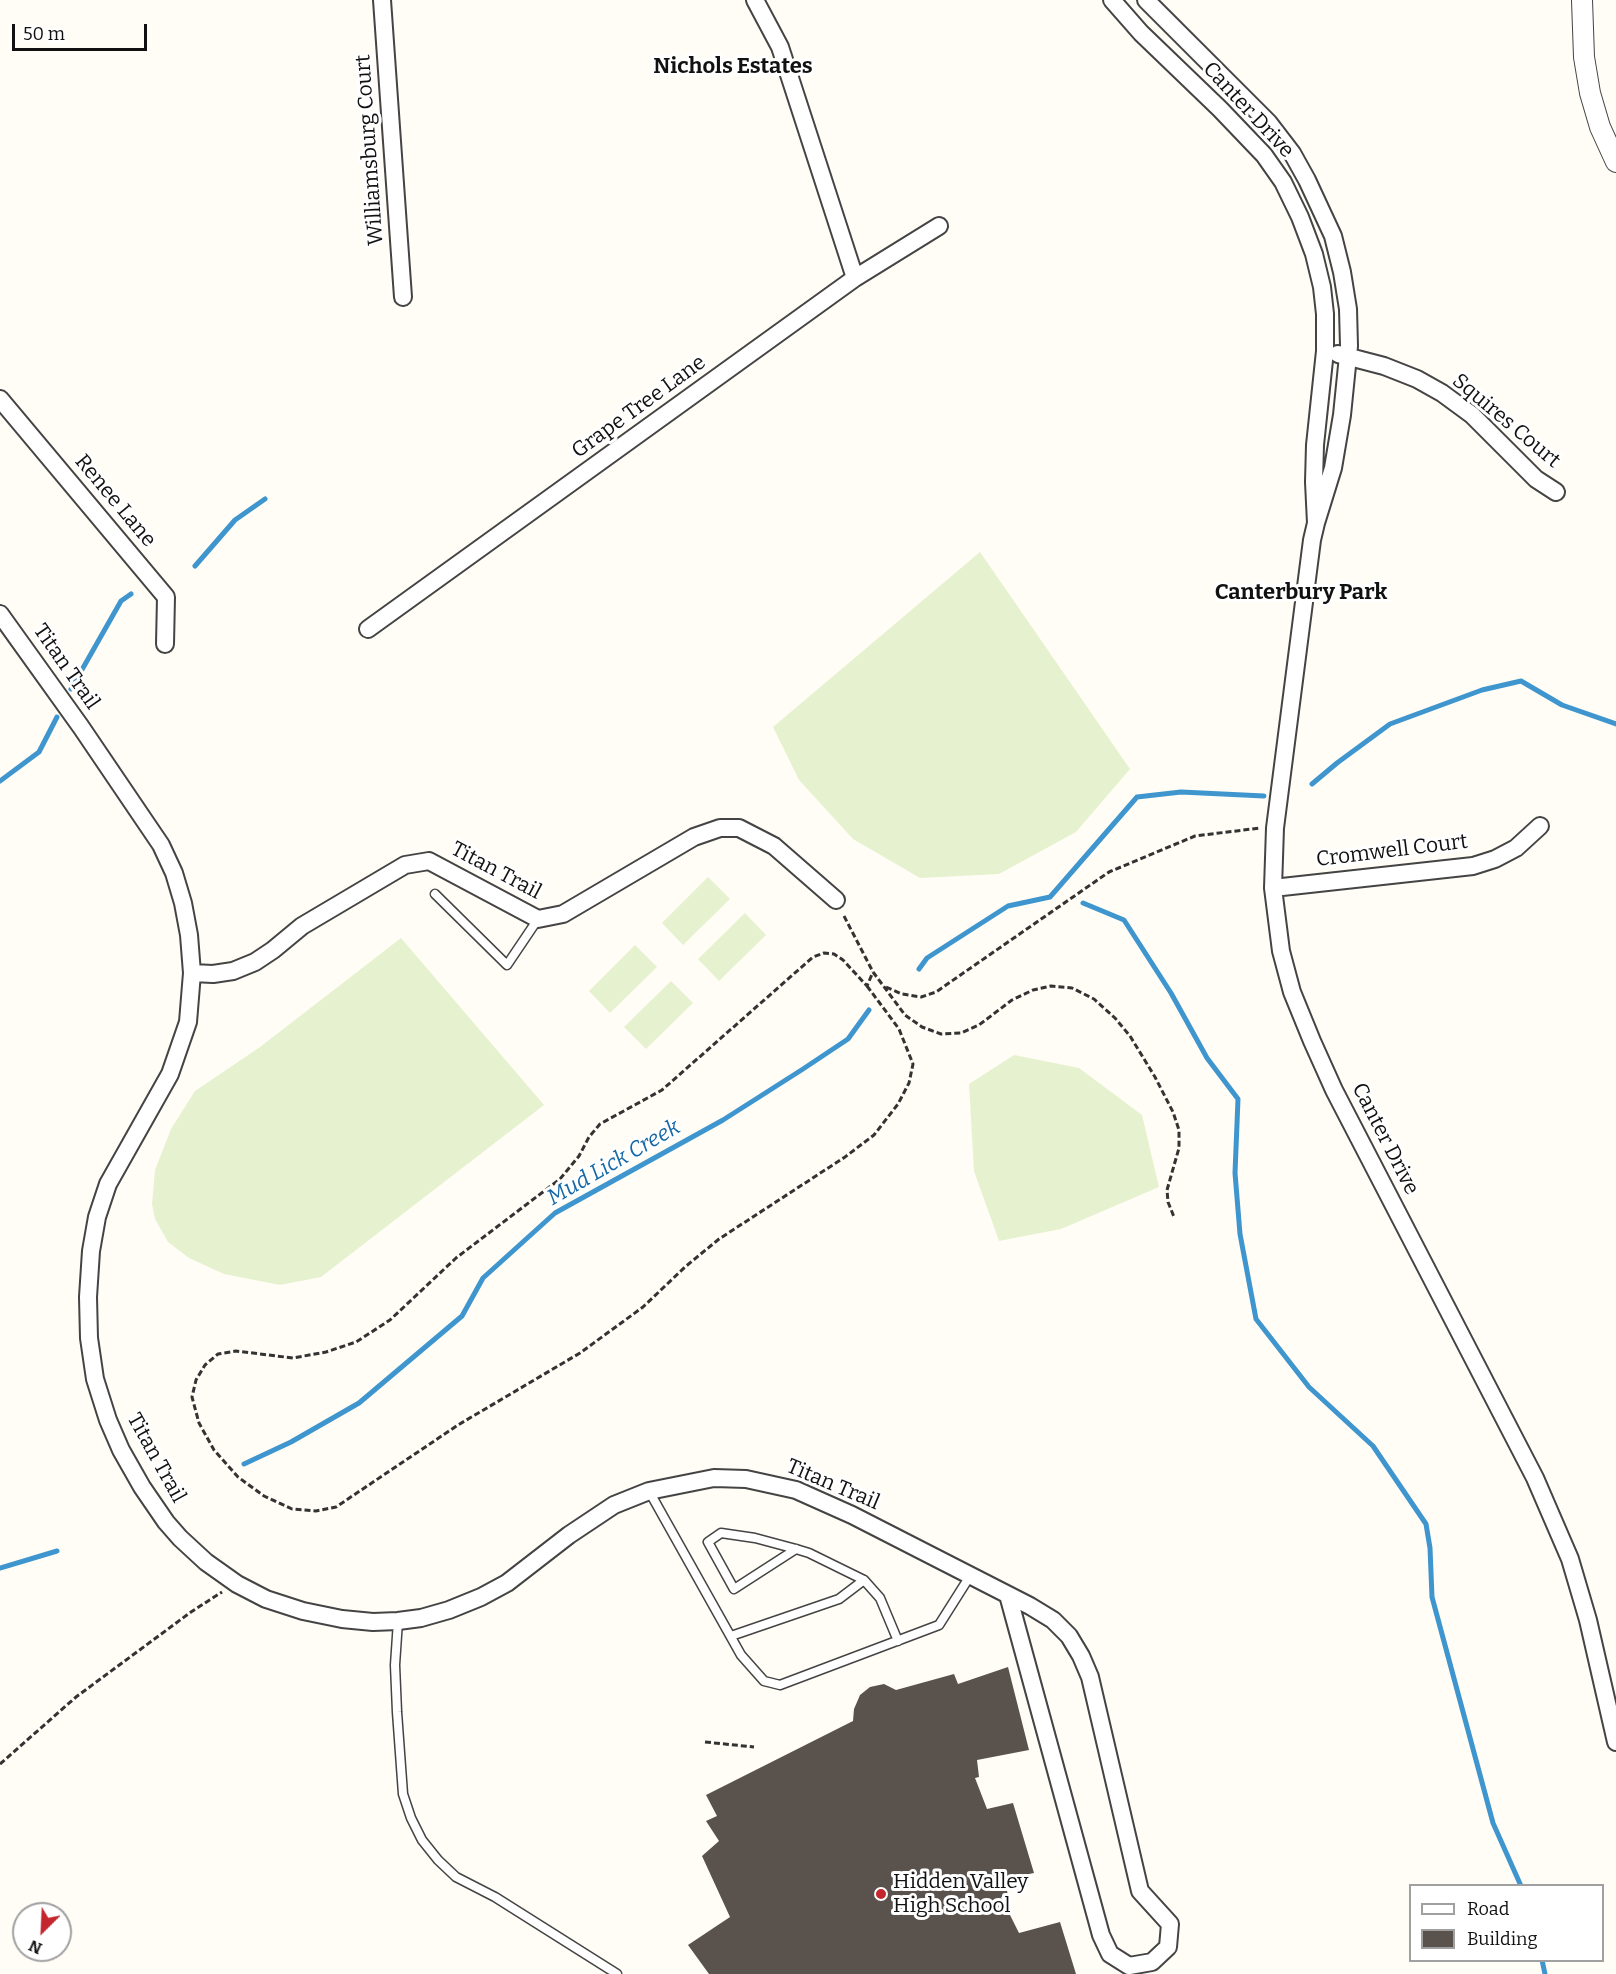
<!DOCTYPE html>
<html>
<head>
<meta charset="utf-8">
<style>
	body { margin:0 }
	#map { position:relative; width:1616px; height:1974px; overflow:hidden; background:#fffdf5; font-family:Bitter,serif }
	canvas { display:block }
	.legend { position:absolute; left:1409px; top:1884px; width:195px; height:78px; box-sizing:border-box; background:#fff; border:2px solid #a0a0a0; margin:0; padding:8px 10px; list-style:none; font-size:18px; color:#111 }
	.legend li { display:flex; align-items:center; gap:12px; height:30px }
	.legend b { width:30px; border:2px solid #a0a0a0 }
	.north { position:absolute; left:12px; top:1902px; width:60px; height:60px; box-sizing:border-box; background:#fff; border:2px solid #a0a0a0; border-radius:50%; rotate:204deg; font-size:16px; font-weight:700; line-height:24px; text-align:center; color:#111 }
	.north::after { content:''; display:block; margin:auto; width:21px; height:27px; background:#c4262e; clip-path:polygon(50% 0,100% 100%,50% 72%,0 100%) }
	.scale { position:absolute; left:12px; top:24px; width:135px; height:27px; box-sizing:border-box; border:3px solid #111; border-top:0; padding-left:8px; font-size:18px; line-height:21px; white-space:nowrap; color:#111; -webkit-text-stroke:4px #fff; paint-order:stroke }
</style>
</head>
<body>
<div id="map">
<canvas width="1616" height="1974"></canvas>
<ul class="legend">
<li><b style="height:8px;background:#fff"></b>Road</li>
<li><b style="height:16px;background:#5a524d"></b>Building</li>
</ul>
<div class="north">N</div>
<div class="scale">50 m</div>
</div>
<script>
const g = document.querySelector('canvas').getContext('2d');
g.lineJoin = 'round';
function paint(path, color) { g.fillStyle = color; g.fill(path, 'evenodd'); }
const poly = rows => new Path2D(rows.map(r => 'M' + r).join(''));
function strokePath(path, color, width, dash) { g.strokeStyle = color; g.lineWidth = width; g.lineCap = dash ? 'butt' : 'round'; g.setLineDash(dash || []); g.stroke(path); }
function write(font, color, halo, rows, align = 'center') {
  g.font = font + ' Bitter,serif'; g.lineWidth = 6; g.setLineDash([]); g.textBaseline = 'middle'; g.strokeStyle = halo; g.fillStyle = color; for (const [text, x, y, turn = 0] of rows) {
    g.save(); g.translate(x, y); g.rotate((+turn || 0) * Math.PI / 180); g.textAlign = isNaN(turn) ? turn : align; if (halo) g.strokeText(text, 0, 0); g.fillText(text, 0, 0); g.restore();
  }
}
paint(poly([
	[980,552,1130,769,1076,832,999,874,920,878,853,839,799,780,773,727],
	[708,877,730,899,683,945,662,923],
	[745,913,766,935,719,981,698,959],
	[401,938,544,1105,321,1277,280,1285,224,1274,189,1258,168,1242,155,1219,152,1204,155,1170,171,1129,195,1091,260,1047],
	[635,945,657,967,610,1013,589,991],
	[671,981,693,1003,646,1049,624,1027],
	[1014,1055,1079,1068,1142,1115,1159,1187,1061,1229,999,1241,974,1171,969,1084]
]), '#e6f2cf');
strokePath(poly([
	[195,566,235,520,265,499],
	[71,689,121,601,131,594],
	[0,781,39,752,57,717],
	[1312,784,1337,763,1390,724,1482,690,1521,681,1562,705,1616,724],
	[1083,903,1124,920,1171,993,1207,1058,1238,1099,1235,1173,1240,1234,1256,1319,1309,1387,1373,1446,1426,1524,1430,1548,1432,1597,1493,1823,1521,1886],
	[919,969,927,958,1008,906,1050,897,1137,797,1181,792,1264,796],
	[244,1464,291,1442,359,1403,462,1316,483,1278,555,1213,723,1120,803,1069,848,1039,869,1010],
	[0,1568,57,1551],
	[1542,1960,1545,1974]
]), '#3f96cf', 5);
paint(poly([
	[1008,1667,1029,1750,977,1760,979,1777,975,1778,987,1809,1013,1803,1034,1873,1005,1879,1008,1896,1001,1897,1019,1933,1060,1922,1076,1974,709,1974,688,1945,730,1917,702,1856,719,1841,706,1821,717,1816,706,1795,853,1721,854,1709,860,1695,870,1687,884,1684,896,1690,954,1674,958,1684]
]), '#5a524d');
const service = poly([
	[435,894,507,965,538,919],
	[649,1491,741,1655,764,1681,780,1685,939,1625,970,1576],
	[796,1549,734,1589,708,1542,721,1533,755,1538,796,1549,809,1553,864,1580,880,1598,898,1641],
	[398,1621,395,1665,397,1712,403,1794,411,1818,422,1840,438,1860,456,1877,495,1897,617,1974],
	[731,1636,839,1599,864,1580]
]);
const minor = poly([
	[382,0,403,297],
	[755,0,780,47,855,278],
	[1112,0,1141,33,1220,109,1264,155,1283,182,1300,217,1314,254,1322,287,1325,314,1325,351,1315,445,1314,482,1316,523,1333,468,1342,415,1349,346,1348,309,1342,272,1333,236,1307,180,1292,153,1269,123,1146,0],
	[1338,354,1384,366,1417,379,1442,393,1472,415,1536,479,1556,492],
	[0,399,166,597,165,644],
	[1316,523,1312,540,1275,828,1273,888,1281,951,1292,992,1312,1041,1334,1090,1535,1478,1570,1559,1588,1620,1616,1742],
	[0,614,81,727,161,845,174,873,183,903,189,935,192,973,188,1022,170,1074,108,1184,97,1217,91,1251,88,1297,89,1338,95,1379,108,1420,121,1450,142,1487,166,1522,180,1538,206,1562,237,1584,266,1599,303,1611,342,1619,373,1622,398,1621,421,1618,449,1610,481,1597,507,1583,569,1535,614,1505,649,1491,714,1478,746,1479,796,1490,852,1515,1030,1606,1053,1620,1069,1636,1081,1656,1090,1677,1140,1891,1170,1924,1168,1947,1152,1962,1129,1966,1110,1954,1101,1935,1008,1595],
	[368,629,855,278,939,226],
	[1273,888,1473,866,1495,859,1516,848,1540,826],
	[192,973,213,974,233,971,255,962,273,950,302,926,405,865,429,861,538,919,563,914,694,837,720,828,739,828,774,846,836,900]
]);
const tertiary = poly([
	[1582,0,1584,57,1590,93,1600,127,1616,162]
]);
strokePath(service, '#444', 11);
strokePath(minor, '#444', 20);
strokePath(tertiary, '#444', 22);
strokePath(poly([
	[844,916,873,972,905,1015,922,1027,941,1034,961,1033,979,1025,1012,1000,1033,990,1051,986,1072,988,1094,999,1115,1018,1130,1036,1155,1077,1173,1112,1179,1130,1179,1148,1167,1190,1168,1202,1174,1217],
	[867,986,899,1029,913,1064,909,1083,898,1104,874,1135,845,1157,719,1239,685,1267,643,1307,580,1353,458,1425,336,1507,316,1511,292,1509,264,1496,238,1477,214,1450,199,1423,192,1397,196,1380,205,1365,218,1354,236,1351,293,1358,326,1352,356,1342,390,1320,456,1258,560,1179,579,1156,589,1137,600,1124,662,1090,813,957,824,953,834,954,843,960,867,986,873,972],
	[886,987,902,994,921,997,936,992,1109,872,1195,836,1260,828],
	[705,1742,754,1747],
	[0,1764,76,1697,191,1612,222,1592]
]), '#333', 3, [6, 3]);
strokePath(service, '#fff', 8);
strokePath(minor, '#fff', 16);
strokePath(tertiary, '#fff', 20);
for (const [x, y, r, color] of [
	[881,1894,6,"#c4262e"]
]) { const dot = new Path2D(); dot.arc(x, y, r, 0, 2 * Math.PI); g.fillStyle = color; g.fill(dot); strokePath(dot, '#fff', 2); }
write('21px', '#111', '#fff', [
	["Canter Drive",1248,110,47],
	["Williamsburg Court",370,150,-94],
	["Grape Tree Lane",639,407,-36],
	["Squires Court",1506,421,40],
	["Renee Lane",115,501,50],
	["Titan Trail",66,667,55],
	["Cromwell Court",1392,851,-7],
	["Titan Trail",496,871,28],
	["Canter Drive",1385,1139,63],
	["Titan Trail",156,1458,61],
	["Titan Trail",833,1485,23]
]);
write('21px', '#111', '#fff', [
	["Hidden Valley",893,1882],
	["High School",893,1906]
], 'left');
write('bold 22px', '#111', '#fff', [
	["Nichols Estates",733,67],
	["Canterbury Park",1301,593]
]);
write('italic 22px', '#1768a6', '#fff', [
	["Mud Lick Creek",614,1163,-30]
]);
</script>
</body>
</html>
